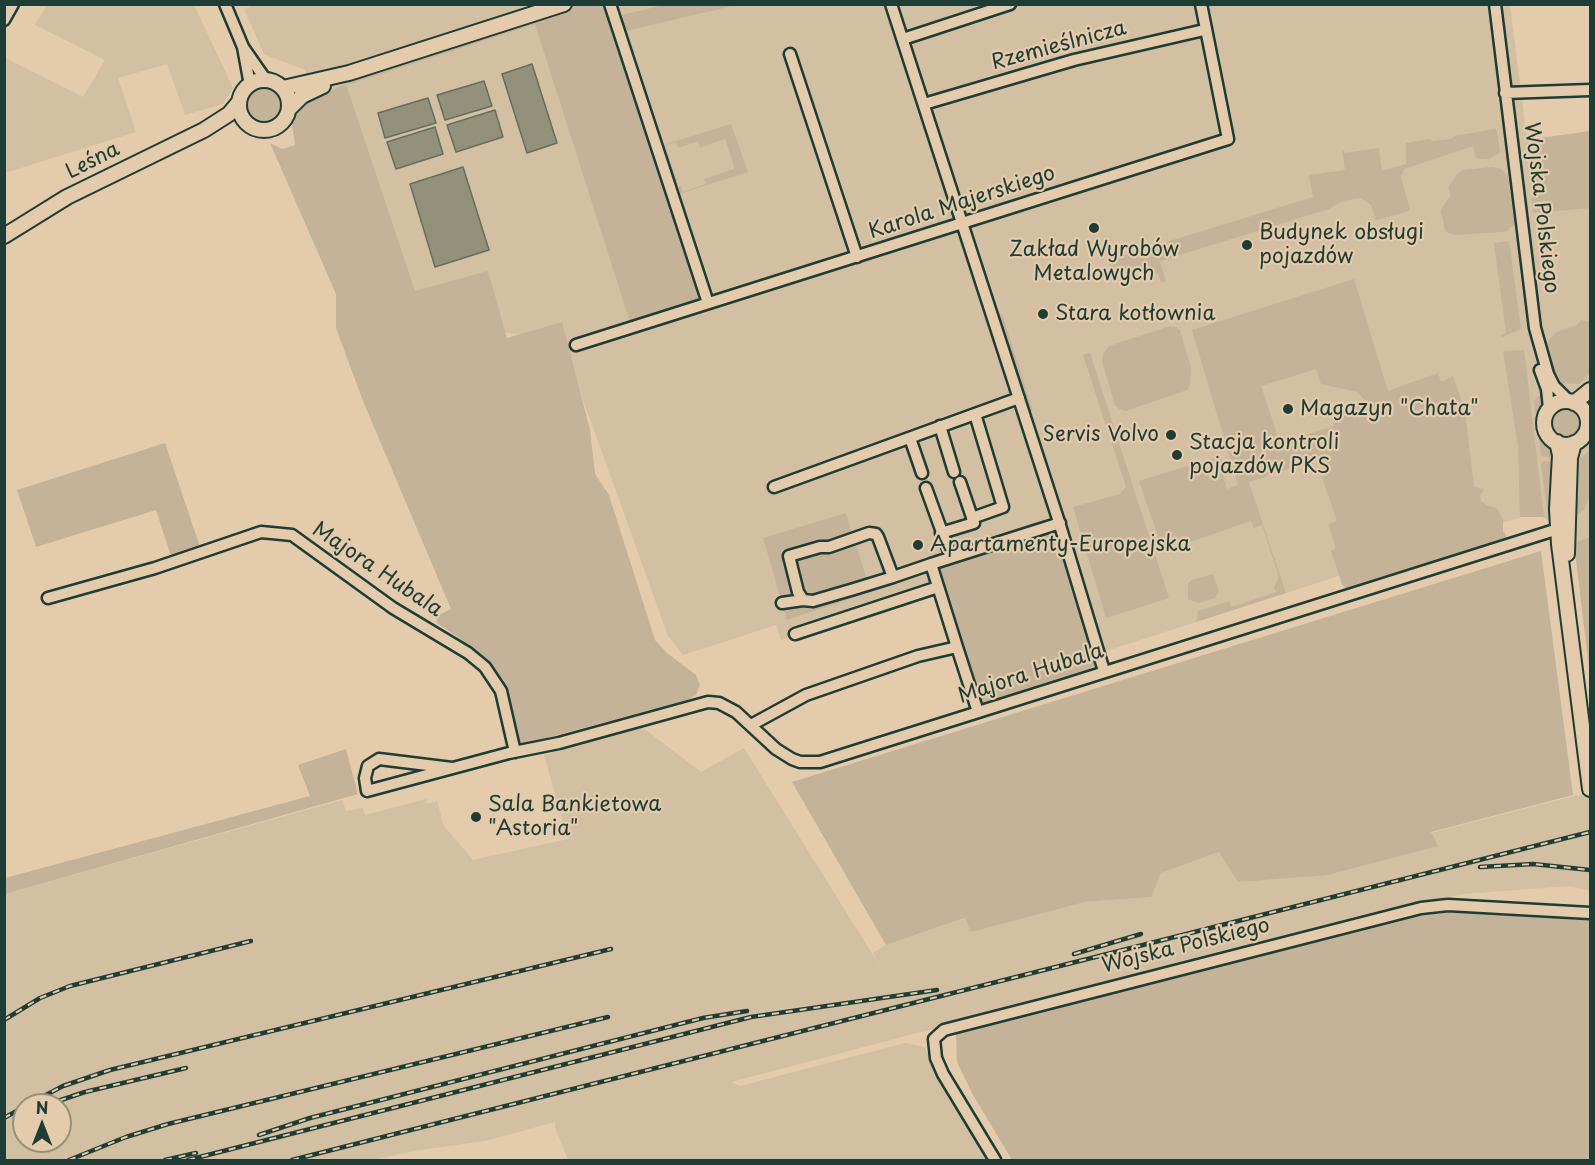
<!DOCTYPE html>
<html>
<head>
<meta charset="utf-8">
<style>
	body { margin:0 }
	#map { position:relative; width:1595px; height:1165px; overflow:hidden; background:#e4cbac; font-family:"Playpen Sans",sans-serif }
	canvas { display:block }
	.frame { position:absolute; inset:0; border:6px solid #1f3d34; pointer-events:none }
	.north { position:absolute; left:12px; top:1093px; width:60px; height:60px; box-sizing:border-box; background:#e4cbac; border:2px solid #95927c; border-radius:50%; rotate:0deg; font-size:16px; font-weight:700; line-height:24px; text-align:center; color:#1f3d34 }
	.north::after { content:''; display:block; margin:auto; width:21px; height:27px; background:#1f3d34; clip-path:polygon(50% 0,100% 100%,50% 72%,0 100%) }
</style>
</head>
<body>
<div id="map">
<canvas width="1595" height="1165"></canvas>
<div class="frame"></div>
<div class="north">N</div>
</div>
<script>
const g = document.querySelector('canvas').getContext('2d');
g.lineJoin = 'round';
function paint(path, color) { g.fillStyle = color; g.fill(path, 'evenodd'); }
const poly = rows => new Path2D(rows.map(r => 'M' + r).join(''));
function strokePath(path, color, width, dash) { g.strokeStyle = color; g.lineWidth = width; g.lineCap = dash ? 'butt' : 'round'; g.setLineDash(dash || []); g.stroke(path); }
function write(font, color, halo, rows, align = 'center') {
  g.font = font + ' "Playpen Sans",sans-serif'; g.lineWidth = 4.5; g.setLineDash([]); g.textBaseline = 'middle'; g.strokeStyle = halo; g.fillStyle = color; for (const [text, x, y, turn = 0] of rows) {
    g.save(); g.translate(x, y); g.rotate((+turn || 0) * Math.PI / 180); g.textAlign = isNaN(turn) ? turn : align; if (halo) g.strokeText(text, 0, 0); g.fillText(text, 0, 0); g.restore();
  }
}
paint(poly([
	[47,4,194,5,233,88,223,104,185,115,167,64,118,78,136,132,5,173,5,58,83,97,105,60,35,25],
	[256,4,1510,5,1527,139,1590,132,1590,537,1574,543,1537,512,1106,651,1066,530,932,574,938,592,781,640,776,625,683,655,668,636,562,341,399,317,305,70,264,54,244,9],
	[642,727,701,772,744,748,881,968,873,953,886,945,966,918,971,931,1085,902,1150,897,1161,873,1219,852,1438,846,1431,833,1590,792,1590,891,1569,886,1462,894,1373,913,731,1082,740,1086,905,1043,924,1047,990,1160,568,1160,555,1127,555,1122,485,1141,413,1151,374,1160,5,1160,5,894,342,800,346,811,363,808,365,815,426,799,427,804,437,801,444,826,473,860,568,839,544,755],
	[24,1105,60,1105,60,1141,24,1141]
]), '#d3bfa2');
paint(poly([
	[668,4,736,4,736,5,626,31,622,15],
	[578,5,606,5,701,296,695,302,630,322,535,24,350,84,347,78],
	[346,84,415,291,488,271,507,338,562,322,590,430,595,474,609,495,655,640,667,653,696,675,700,685,696,695,687,700,524,744,518,742,504,687,489,663,466,643,437,623,437,616,451,609,363,401,336,328,336,294,270,143,282,149,295,145,292,124,302,104],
	'245 105a20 20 0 1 1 40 0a20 20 0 1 1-40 0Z',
	[731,124,748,172,679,194,677,189,681,186,683,192,706,184,704,179,734,169,733,162,725,139,700,148,698,141,678,148,676,142,665,145,677,181,675,182,663,145],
	[1495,129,1497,131,1500,153,1489,159,1479,159,1475,156,1473,146,1404,169,1401,178,1410,209,1409,211,1376,220,1371,205,1361,198,1342,201,1329,209,1160,261,1166,281,1161,283,1158,273,1143,278,1140,268,1113,276,1108,260,1313,197,1309,175,1345,170,1342,149,1345,153,1379,148,1382,171,1406,164,1406,143,1429,139,1433,141,1451,139,1454,136],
	[1590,131,1590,208,1533,213,1527,140],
	[1492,167,1501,169,1508,176,1514,221,1513,227,1510,227,1508,231,1502,232,1455,235,1448,233,1445,230,1441,210,1451,194,1448,188,1456,175,1463,170],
	[1509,241,1521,329,1503,337,1500,335,1506,333,1494,243],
	[1354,279,1388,391,1438,373,1441,382,1453,376,1465,411,1474,487,1484,489,1480,495,1481,501,1486,505,1497,508,1503,520,1503,531,1506,535,1505,540,1353,589,1346,589,1342,584,1331,551,1336,548,1328,524,1337,521,1322,477,1325,475,1318,459,1249,482,1286,593,1196,622,1198,611,1229,601,1231,607,1276,592,1274,587,1279,577,1262,525,1254,528,1251,521,1187,543,1185,538,1168,543,1167,541,1160,542,1139,481,1220,456,1222,462,1219,464,1227,489,1238,485,1192,330],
	[1316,369,1321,384,1357,392,1368,403,1331,408,1334,426,1280,443,1261,386],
	[1002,314,1033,411,1028,410,997,319,998,316],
	[1581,320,1590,322,1590,373,1579,384,1562,383,1550,362,1547,343,1556,332,1577,325],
	[1170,326,1176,327,1180,330,1191,368,1190,385,1187,390,1126,411,1119,409,1115,405,1102,362,1103,354,1109,346],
	[1524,350,1544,517,1520,517,1518,446,1503,351],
	[1090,353,1169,598,1106,618,1073,507,1120,494,1126,487,1083,355],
	[1545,394,1545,403,1539,418,1540,427,1542,435,1551,445,1556,458,1543,457,1541,454,1534,402,1538,396],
	'1551 422a16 16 0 1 1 32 0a16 16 0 1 1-32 0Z',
	[165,443,201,550,171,556,156,510,36,547,17,490],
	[1590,450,1589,498,1584,510,1573,517,1575,463],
	[1544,461,1555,462,1553,516,1549,523,1541,464],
	[846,513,867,580,1035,522,1039,535,1047,532,1056,538,1098,664,1086,671,989,705,981,702,979,700,939,569,787,620,763,538],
	[1590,537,1590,677,1574,543],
	[1541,551,1573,795,1431,832,1438,846,1327,875,1238,882,1219,852,1161,873,1151,897,1085,902,971,932,965,918,886,945,792,782],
	[1213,574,1219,592,1215,598,1199,603,1188,599,1188,584,1191,580],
	[346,749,358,794,5,894,5,878,310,796,298,765],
	[1452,912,1589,920,1590,1160,1012,1160,973,1095,957,1062,956,1033,1411,917]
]), '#c4b399');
const water = poly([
	[532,64,557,143,527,153,502,74,532,64],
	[484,81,492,106,445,120,437,95,484,81],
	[428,98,436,123,385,138,378,113,428,98],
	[495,110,503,137,456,152,447,125,495,110],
	[435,127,443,154,396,169,387,142,435,127],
	[463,167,489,250,435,267,410,184,463,167]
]);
paint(water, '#94917b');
strokePath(water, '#656f5f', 1.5);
const minor = poly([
	[225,4,243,47,250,85],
	[610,4,708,303],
	[891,4,1059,522,1104,671],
	[1495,4,1535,328,1548,374,1554,386,1569,401],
	[4,20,13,4],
	[903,39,1010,4],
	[243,47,266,80],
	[790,54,857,257],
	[1505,93,1590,90],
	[924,104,1074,60,1204,30],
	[576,345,1228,139,1201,4],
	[1540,370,1547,389,1549,408],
	[940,426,954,472],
	[910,438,922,473],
	[774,487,1019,398],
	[926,488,951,557],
	[972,518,1003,507,975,414],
	[941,533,974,523,960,482],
	[931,564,1060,523],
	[48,598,155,568,261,532,292,535,393,608,468,653,485,667,501,691,515,752],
	[782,603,803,600],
	[795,634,938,587],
	[957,647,978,712],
	[751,725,806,695,918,656,957,647,931,564,893,577,854,589,813,601,803,600,798,592,789,556,820,547,829,547,869,533,876,534,878,537,893,577],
	[452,768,379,759,368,766,365,778,367,791,509,753,559,743,708,702,719,703,736,712,776,749,792,759,800,762,820,762,1558,529,1564,525],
	[995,1160,943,1074,936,1058,934,1039,944,1030,1421,908,1448,905,1590,913]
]);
const major = poly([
	'239 105a25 25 0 1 1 50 0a25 25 0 1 1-50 0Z',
	[283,88,349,73,564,4],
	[290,108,302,96,323,86],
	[4,236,67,197,204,130,229,114,239,102],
	'1544 423a22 22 0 1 1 44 0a22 22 0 1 1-44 0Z',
	[1574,403,1590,390],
	[1557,442,1560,455,1557,509,1559,544,1590,789],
	[1567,554,1570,458,1574,443]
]);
strokePath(minor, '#1f3d34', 15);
strokePath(major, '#1f3d34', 18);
strokePath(minor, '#e4cbac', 10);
strokePath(major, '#e4cbac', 14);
const rail = poly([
	[1480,867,1533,864,1590,870],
	[1074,954,1141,934],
	[4,1020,40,998,70,986,251,941],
	[27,1105,63,1086,110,1070,611,949],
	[46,1105,85,1092,186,1068],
	[4,1118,24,1107],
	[259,1135,310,1118,703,1018,747,1011],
	[69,1160,126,1137,168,1124,608,1017],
	[165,1160,196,1153],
	[188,1160,751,1017,937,990],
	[292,1160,1590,832]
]);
strokePath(rail, '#1f3d34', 4.5);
strokePath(rail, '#e4cbac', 2, [7]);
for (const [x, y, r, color] of [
	[1094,228,6,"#1f3d34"],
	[1247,245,6,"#1f3d34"],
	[1043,314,6,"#1f3d34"],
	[1288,409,6,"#1f3d34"],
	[1171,435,6,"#1f3d34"],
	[1177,455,6,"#1f3d34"],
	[918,545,6,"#1f3d34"],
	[476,817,6,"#1f3d34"]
]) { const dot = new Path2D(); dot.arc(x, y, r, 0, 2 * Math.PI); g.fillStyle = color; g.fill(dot); strokePath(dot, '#e4cbac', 2); }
write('21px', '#1f3d34', '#e4cbac', [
	["Rzemieślnicza",1059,46,-15],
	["Leśna",93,161,-27],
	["Karola Majerskiego",962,203,-18],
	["Wojska Polskiego",1541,208,83],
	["Majora Hubala",377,570,34],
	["Majora Hubala",1031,674,-18],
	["Wojska Polskiego",1186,946,-14]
]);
write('21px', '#1f3d34', '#e4cbac', [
	["Budynek obsługi",1259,233],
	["pojazdów",1259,257],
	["Zakład Wyrobów",1094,250,"center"],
	["Metalowych",1094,274,"center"],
	["Stara kotłownia",1055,314],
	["Magazyn \"Chata\"",1300,409],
	["Servis Volvo",1159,435,"right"],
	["Stacja kontroli",1189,443],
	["pojazdów PKS",1189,467],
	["Apartamenty-Europejska",930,545],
	["Sala Bankietowa",488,805],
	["\"Astoria\"",488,829]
], 'left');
</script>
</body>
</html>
